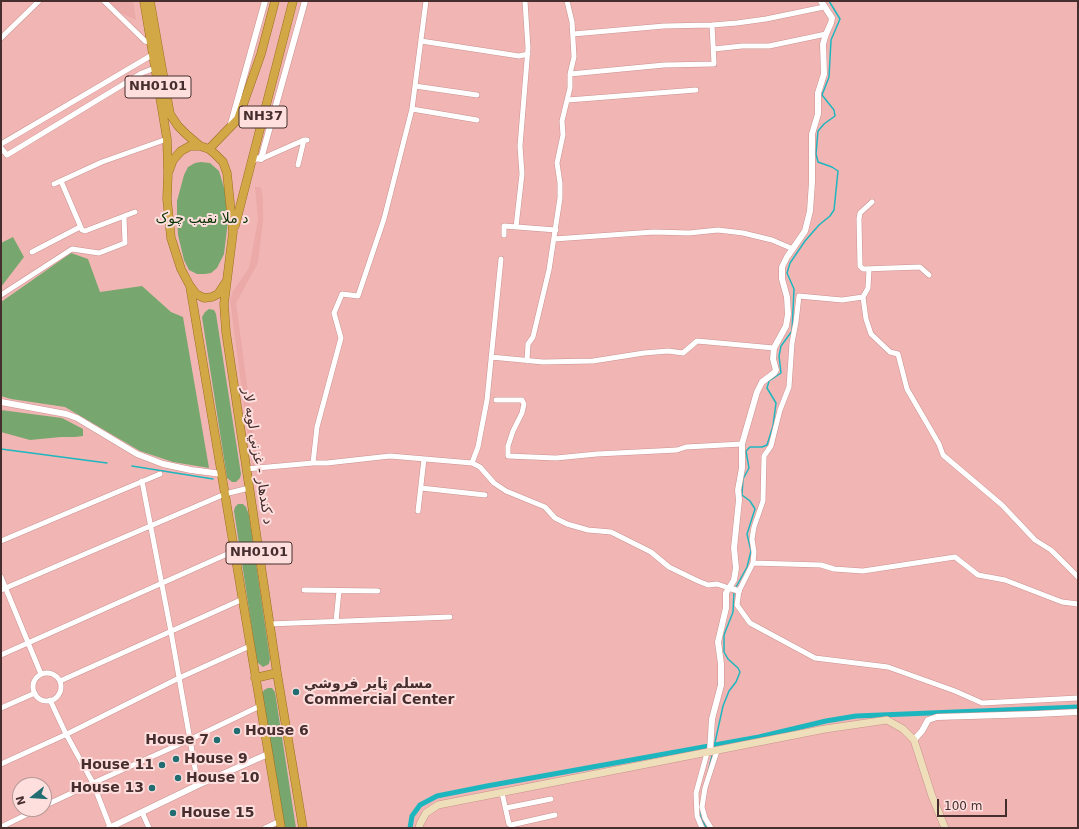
<!DOCTYPE html>
<html>
<head>
<meta charset="utf-8">
<style>
	body { margin:0 }
	#map { position:relative; width:1079px; height:829px; overflow:hidden; background:#f1b6b4; font-family:"DejaVu Sans",sans-serif }
	canvas { display:block }
	.frame { position:absolute; inset:0; border:2px solid #452e2d; pointer-events:none }
	.north { position:absolute; left:12px; top:777px; width:40px; height:40px; box-sizing:border-box; background:#fedfde; border:1px solid #b49897; border-radius:50%; rotate:253deg; font-size:11px; font-weight:700; line-height:16px; text-align:center; color:#452e2d }
	.north::after { content:''; display:block; margin:auto; width:14px; height:18px; background:#216d71; clip-path:polygon(50% 0,100% 100%,50% 72%,0 100%) }
	.scale { position:absolute; left:937px; top:799px; width:70px; height:18px; box-sizing:border-box; border:2px solid #452e2d; border-top:0; padding-left:5px; font-size:12px; line-height:14px; white-space:nowrap; color:#452e2d; -webkit-text-stroke:3px #fedfde; paint-order:stroke }
</style>
</head>
<body>
<div id="map">
<canvas width="1079" height="829"></canvas>
<div class="frame"></div>
<div class="north">N</div>
<div class="scale">100 m</div>
</div>
<script>
const g = document.querySelector('canvas').getContext('2d');
g.lineJoin = 'round';
function paint(path, color) { g.fillStyle = color; g.fill(path, 'evenodd'); }
const poly = rows => new Path2D(rows.map(r => 'M' + r).join(''));
function strokePath(path, color, width, dash) { g.strokeStyle = color; g.lineWidth = width; g.lineCap = dash ? 'butt' : 'round'; g.setLineDash(dash || []); g.stroke(path); }
function write(font, color, halo, rows, align = 'center') {
  g.font = font + ' "DejaVu Sans","Noto Sans Arabic",sans-serif'; g.lineWidth = 4; g.setLineDash([]); g.textBaseline = 'middle'; g.strokeStyle = halo; g.fillStyle = color; for (const [text, x, y, turn = 0] of rows) {
    g.save(); g.translate(x, y); g.rotate((+turn || 0) * Math.PI / 180); g.textAlign = isNaN(turn) ? turn : align; if (halo) g.strokeText(text, 0, 0); g.fillText(text, 0, 0); g.restore();
  }
}
paint(poly([
	[107,1,133,1,136,20,116,11],
	[255,187,261,187,263,199,263,220,258,263,236,303,258,465,252,466,230,300,233,291,249,268,258,220]
]), '#eba9a8');
paint(poly([
	[201,162,210,163,219,171,225,191,228,221,224,254,217,268,211,273,205,274,197,274,189,270,184,260,178,235,177,217,177,201,184,175,188,167,195,163],
	[13,237,24,257,1,287,1,265,2,263,1,243],
	[71,253,88,259,100,292,142,286,171,312,183,317,209,468,173,462,140,451,65,407,11,399,1,396,1,302],
	[209,309,214,310,216,314,241,474,240,478,236,482,232,482,227,478,202,317,205,312],
	[1,410,62,418,83,429,83,436,75,437,61,437,30,440,1,432],
	[238,504,243,504,246,507,249,515,270,659,269,664,263,667,257,662,234,511,235,507],
	[268,688,272,688,275,692,296,828,284,828,261,696,264,690]
]), '#77a76f');
strokePath(poly([
	[1,449,107,463],
	[132,466,213,479],
	[735,589,747,567,751,551,747,534,755,509,750,501,742,495,743,479,749,468,746,451,750,447,762,447,767,445,773,426,776,403,767,388,769,381,781,373,779,356,781,346,792,331,794,289,787,273,790,263,805,241,819,225,830,216,834,210,838,171,832,167,818,162,816,154,818,131,824,124,835,116,834,110,822,95,829,77,831,40,840,19,829,1],
	[714,747,723,706,729,691,736,682,740,672,738,668,728,659,724,652,724,635,733,612,734,592],
	[708,772,712,756],
	[701,811,701,819,707,828]
]), '#1eb6be', 1.5);
strokePath(poly([
	[410,828,412,816,420,805,437,796,487,786,759,737,826,721,856,716,1078,707]
]), '#1eb6be', 5);
const minor = poly([
	[104,1,145,41,150,42],
	[573,34,664,26,712,25,737,23,766,19,824,7],
	[1,38,39,1],
	[421,41,519,56,528,54],
	[714,49,742,46,769,46,826,34],
	[570,74,664,65,714,64,712,25],
	[415,86,477,95],
	[568,100,696,90],
	[412,109,477,120],
	[1,144,152,55,155,54],
	[1,148,7,155,142,73,155,68],
	[261,159,304,140,307,140],
	[298,165,304,140],
	[61,181,82,230,85,231,135,212],
	[54,184,102,162,167,139],
	[872,202,860,213,859,219,860,266,863,269,920,267,929,275],
	[516,227,522,174,520,146,528,48,525,1],
	[504,235,504,226,556,230],
	[554,239,654,232,689,233,718,230,743,233,772,240,793,249],
	[32,252,80,227],
	[869,269,868,288,863,297,866,319,871,334,890,352,898,354,907,389,939,444,943,455,1002,505,1035,540,1051,550,1078,577],
	[1,295,72,249,99,253,125,243,124,216],
	[863,297,842,300,799,296,796,322,792,343,789,387,780,410,771,446,764,456,763,501,754,527,752,539,754,552,753,563,739,591,737,605,750,623,815,658,888,667,955,691,982,703,1078,698],
	[491,357,543,362,593,361,644,353,668,351,683,353,697,341,774,348],
	[527,361,528,344,533,337,549,270,560,198,560,183,557,163,563,135,562,121,570,88,570,74,574,57,572,22,567,1],
	[496,400,522,400,524,404,522,413,513,431,508,446,508,456,556,458,597,454,677,450,686,447,742,444],
	[313,463,317,427,341,338,334,313,342,294,358,296,384,219,412,109,426,1],
	[472,463,478,447,487,400,501,259],
	[246,469,313,463,327,463,390,456,472,463,480,467,494,483,506,491,545,507,555,518,567,524,588,530,611,532,651,552,669,567,698,581,708,585,717,584,729,588],
	[142,481,171,632,198,785],
	[421,488,485,495],
	[418,511,424,459],
	[1,541,160,474],
	[753,563,821,565,834,569,863,571,955,557,978,575,1005,580,1062,602,1078,604],
	[1,577,41,674],
	[1,590,225,494,249,488],
	[304,590,378,591],
	[336,621,339,591],
	[269,624,450,617],
	[1,655,234,551],
	'33 687a14 14 0 1 1 28 0a14 14 0 1 1-28 0Z',
	[60,681,243,599],
	[50,700,66,734,93,783,110,827],
	[1,708,35,693],
	[1,764,67,734,179,678,250,646],
	[502,793,509,824,511,825,555,815],
	[44,806,93,783,189,740,260,706],
	[506,808,551,799],
	[142,812,149,828],
	[1,827,38,809],
	[265,828,280,821],
	[702,828,697,816,696,793,707,753],
	[711,828,705,818,702,807,705,788,717,751]
]);
const tertiary = poly([
	[230,127,265,1],
	[252,162,256,158,261,159,305,1],
	[1,402,66,414,77,418,137,454,163,464,191,470,222,474],
	[729,588,739,591],
	[914,740,922,731,928,720,937,717,1036,714,1078,712],
	[710,752,712,719,721,685,721,664,718,642,726,608,726,593,734,580,736,568,734,548,739,500,738,490,742,468,742,444,757,392,762,382,774,373,776,370,773,359,774,348,786,326,788,314,787,297,782,279,782,267,787,257,805,231,810,211,812,182,812,134,818,114,818,93,824,74,823,44,826,34,831,23,832,18,821,1],
	[109,828,198,785,268,754]
]);
const secondary = poly([
	[419,828,420,824,426,813,438,805,825,729,887,720,903,729,914,740,932,796,945,828]
]);
const trunk = poly([
	[144,1,167,139,168,173,167,199,171,238,181,269,190,286,281,828],
	[150,1,170,114,178,126,186,134,200,146,209,149,215,154,223,162,227,173,233,232,224,304,226,332,277,673,303,828],
	[209,149,238,119,261,54,275,1],
	[169,171,173,160,181,151,190,146,200,146],
	[235,226,293,1],
	[191,287,196,294,204,298,212,297,218,294,226,282],
	[255,678,277,673]
]);
strokePath(minor, '#c9918f', 6);
strokePath(tertiary, '#c9918f', 7);
strokePath(secondary, '#c9918f', 8);
strokePath(trunk, '#9a6e1f', 9);
strokePath(minor, '#fff', 5);
strokePath(tertiary, '#fff', 6);
strokePath(secondary, '#eedeb9', 7);
strokePath(trunk, '#d2a746', 8);
for (const [x, y, r, color] of [
	[296,692,4,"#216d71"],
	[237,731,4,"#216d71"],
	[217,740,4,"#216d71"],
	[176,759,4,"#216d71"],
	[162,765,4,"#216d71"],
	[178,778,4,"#216d71"],
	[152,788,4,"#216d71"],
	[173,813,4,"#216d71"]
]) { const dot = new Path2D(); dot.arc(x, y, r, 0, 2 * Math.PI); g.fillStyle = color; g.fill(dot); strokePath(dot, '#fedfde', 1.5); }
for (const [x, y, w] of [
	[158,87,66],
	[263,117,48],
	[259,553,66]
]) { const box = new Path2D(); box.roundRect(x - w / 2, y - 11, w, 22, 3); g.fillStyle = '#fedfde'; g.fill(box); strokePath(box, '#452e2d', 1); }
write('bold 13px', '#452e2d', null, [
	["NH0101",158,87],
	["NH37",263,117],
	["NH0101",259,553]
]);
write('14px', '#0a3303', '#fedfde', [
	["د ملا نقيب چوک",202,219]
]);
write('14px', '#452e2d', '#fedfde', [
	["د کندهار - غزني لويه لار",257,456,81]
]);
write('bold 14px', '#452e2d', '#fedfde', [
	["مسلم ټایر فروشي",304,684],
	["Commercial Center",304,700],
	["House 6",245,731],
	["House 7",209,740,"right"],
	["House 9",184,759],
	["House 11",154,765,"right"],
	["House 10",186,778],
	["House 13",144,788,"right"],
	["House 15",181,813]
], 'left');
</script>
</body>
</html>
